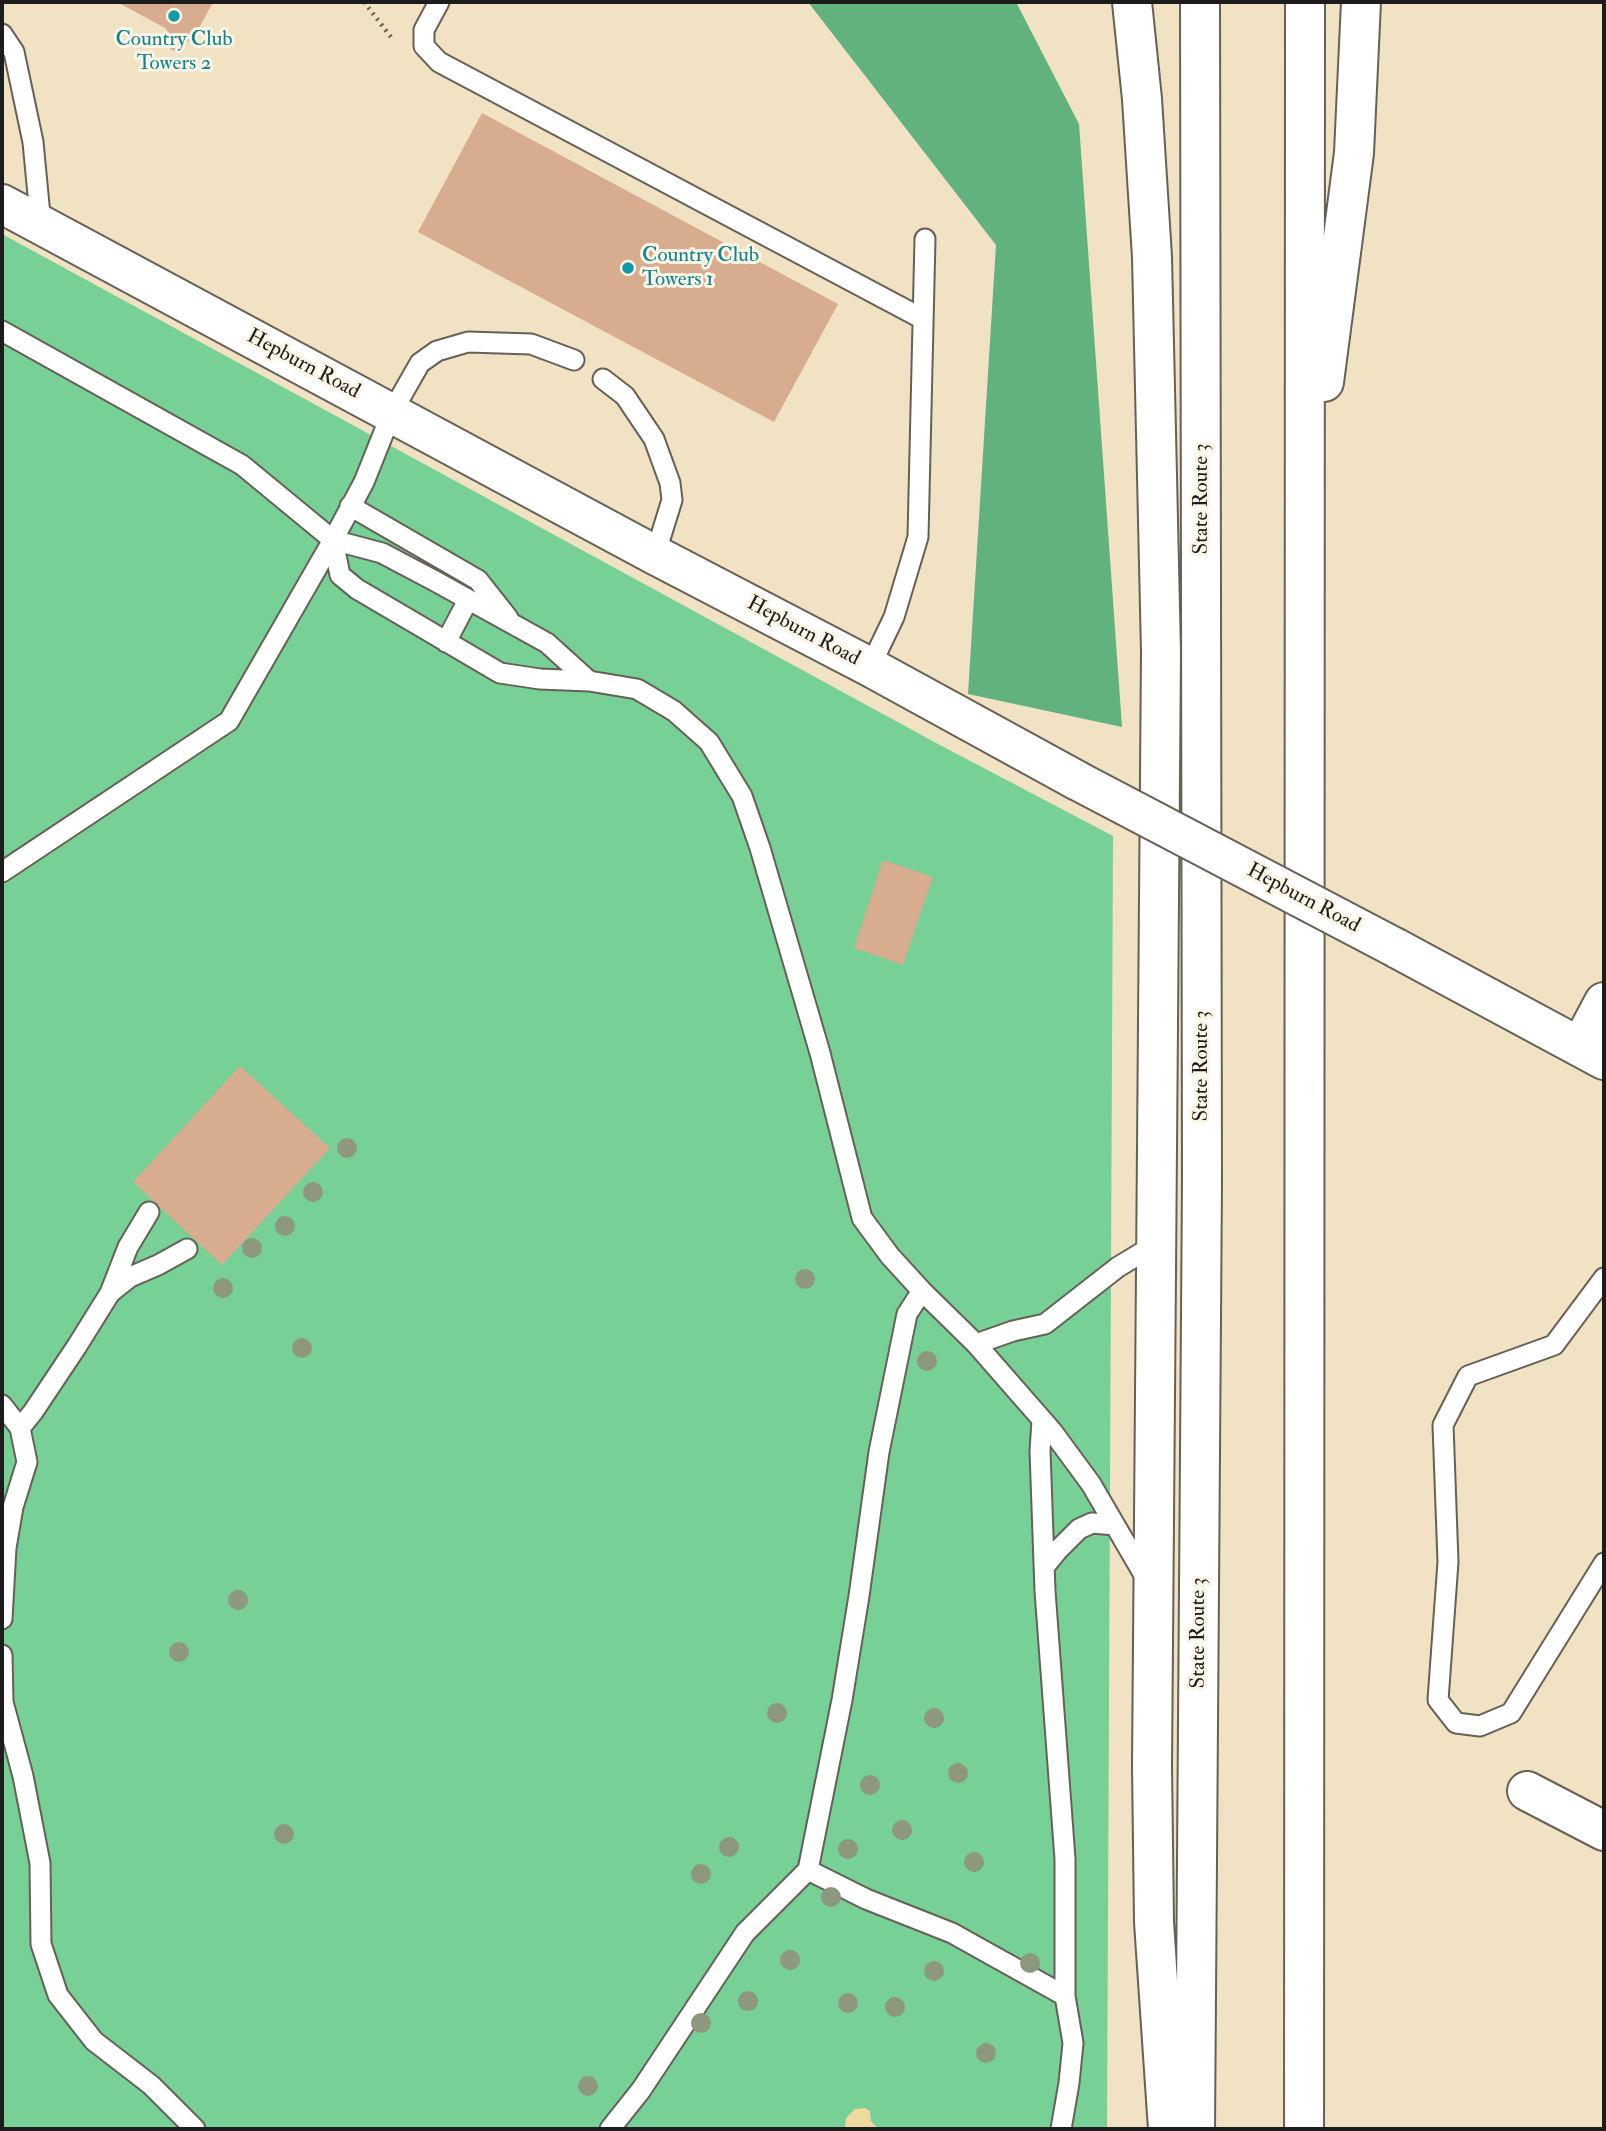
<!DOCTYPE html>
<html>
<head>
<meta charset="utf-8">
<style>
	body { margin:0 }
	#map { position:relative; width:1606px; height:2131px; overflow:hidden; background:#f0e2c3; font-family:"IM FELL Double Pica",serif }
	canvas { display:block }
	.frame { position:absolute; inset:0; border:4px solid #1c1c1c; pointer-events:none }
</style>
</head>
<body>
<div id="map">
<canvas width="1606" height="2131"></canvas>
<div class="frame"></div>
</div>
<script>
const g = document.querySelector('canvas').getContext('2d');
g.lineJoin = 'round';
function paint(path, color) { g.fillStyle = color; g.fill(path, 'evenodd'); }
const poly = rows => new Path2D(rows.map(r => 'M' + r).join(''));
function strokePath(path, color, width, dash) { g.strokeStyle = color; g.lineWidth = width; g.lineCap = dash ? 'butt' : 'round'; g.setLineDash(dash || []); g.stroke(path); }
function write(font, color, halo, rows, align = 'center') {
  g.font = font + ' "IM FELL Double Pica",serif'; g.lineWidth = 6; g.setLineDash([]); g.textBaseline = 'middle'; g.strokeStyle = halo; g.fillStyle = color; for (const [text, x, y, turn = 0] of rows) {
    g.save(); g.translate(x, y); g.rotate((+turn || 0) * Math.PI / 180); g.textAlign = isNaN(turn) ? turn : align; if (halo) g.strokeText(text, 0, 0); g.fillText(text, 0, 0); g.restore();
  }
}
paint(poly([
	[2,234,938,744,1113,836,1107,2129,2,2129]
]), '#77d096');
paint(poly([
	[808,2,1016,2,1079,124,1122,727,968,694,996,245]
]), '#61b27f');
paint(poly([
	[865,2108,870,2111,871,2121,878,2129,845,2129,846,2118,855,2109]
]), '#eeda9e');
paint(poly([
	[117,2,213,2,191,43,188,41,180,54,160,43,167,29],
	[482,113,838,304,774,422,418,232],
	[883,860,933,877,903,965,854,948],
	[240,1066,330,1148,222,1265,133,1182]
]), '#d8ac8e');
const lane = poly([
	[439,2,424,30,424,46,439,62,923,319],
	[2,34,14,52,33,142,41,226],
	[2,331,242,465,333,540,364,482,392,412,420,363,437,351,468,342,531,344,574,360],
	[603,379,625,396,654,439,670,483,672,500,655,555],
	[350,506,478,580,508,618],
	[333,540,340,575,357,589,500,673,540,679,589,681,637,689,674,711,709,742,742,796,760,848,820,1053,862,1218,890,1256,922,1291,976,1344,1052,1431,1091,1484,1147,1580],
	[333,540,382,553,435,581,547,643,589,681],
	[446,642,468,600],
	[870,667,894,617,918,537,925,239],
	[2,872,229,721,333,540],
	[1604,1278,1554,1345,1468,1376,1443,1425,1448,1562,1438,1700,1456,1723,1480,1726,1511,1713,1604,1563],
	[111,1292,130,1277,158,1265,187,1249],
	[976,1344,1013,1331,1045,1324,1118,1267,1156,1244],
	[2,1405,20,1428,27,1462,13,1507,6,1548,2,1619],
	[1042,1420,1040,1451,1045,1591,1065,1859,1065,1996,1073,2043,1069,2083,1061,2129],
	[20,1428,33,1412,77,1346,110,1293,128,1247,149,1212],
	[1045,1566,1058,1550,1079,1529,1092,1523,1115,1525],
	[2,1655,3,1702,23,1776,40,1863,41,1944,58,1995,94,2041,151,2085,195,2129],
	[808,1870,866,1899,952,1933,1065,1996],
	[610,2129,641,2090,745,1933,808,1870,842,1700,859,1596,879,1452,907,1314,922,1291]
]);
const street = poly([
	[2,204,655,555,870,667,1078,781],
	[1396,948,1604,1060],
	[1580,1047,1604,1002],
	[1527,1791,1604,1831]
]);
const highway = poly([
	[1132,2,1142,99,1152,257,1161,652,1152,1765,1154,1922,1168,2129],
	[1324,382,1354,153,1361,2],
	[1195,2129,1202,1181,1200,2],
	[1304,2129,1305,2]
]);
strokePath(lane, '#666156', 23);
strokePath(street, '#666156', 42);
strokePath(highway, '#666156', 42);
strokePath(poly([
	[364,2,391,37]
]), '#666156', 4.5, [2, 5]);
strokePath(lane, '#fff', 19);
strokePath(street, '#fff', 38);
strokePath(highway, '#fff', 38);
const streetBridge = poly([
	[1078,781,1396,948]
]);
strokePath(streetBridge, '#666156', 42, []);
strokePath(streetBridge, '#fff', 38);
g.fillStyle = '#8d987f';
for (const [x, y] of [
	[347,1148],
	[313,1192],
	[285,1226],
	[252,1248],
	[805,1279],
	[223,1288],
	[302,1348],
	[927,1361],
	[238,1600],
	[179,1652],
	[777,1713],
	[934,1718],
	[958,1773],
	[870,1785],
	[902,1830],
	[284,1834],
	[729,1847],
	[848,1849],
	[974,1862],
	[701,1874],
	[831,1897],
	[790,1960],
	[1030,1963],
	[934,1971],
	[748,2001],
	[848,2003],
	[895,2007],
	[701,2023],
	[986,2053],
	[588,2086]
]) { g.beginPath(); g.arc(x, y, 10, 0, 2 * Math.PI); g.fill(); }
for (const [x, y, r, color] of [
	[174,16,7,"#0f9aa8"],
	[628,268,7,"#0f9aa8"]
]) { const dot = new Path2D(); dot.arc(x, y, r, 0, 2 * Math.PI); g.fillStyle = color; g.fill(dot); strokePath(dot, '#fcf5e5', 2.5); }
write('21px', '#0d838f', '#fcf5e5', [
	["Country Club",174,40],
	["Towers 2",174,64],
	["Country Club",642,256,"left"],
	["Towers 1",642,280,"left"]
]);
write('21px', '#1c1c1c', '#fcf5e5', [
	["Hepburn Road",303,365,28],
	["State Route 3",1202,499,-90],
	["Hepburn Road",803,632,28],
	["Hepburn Road",1303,899,28],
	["State Route 3",1202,1066,-90],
	["State Route 3",1199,1633,-90]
]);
</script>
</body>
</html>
